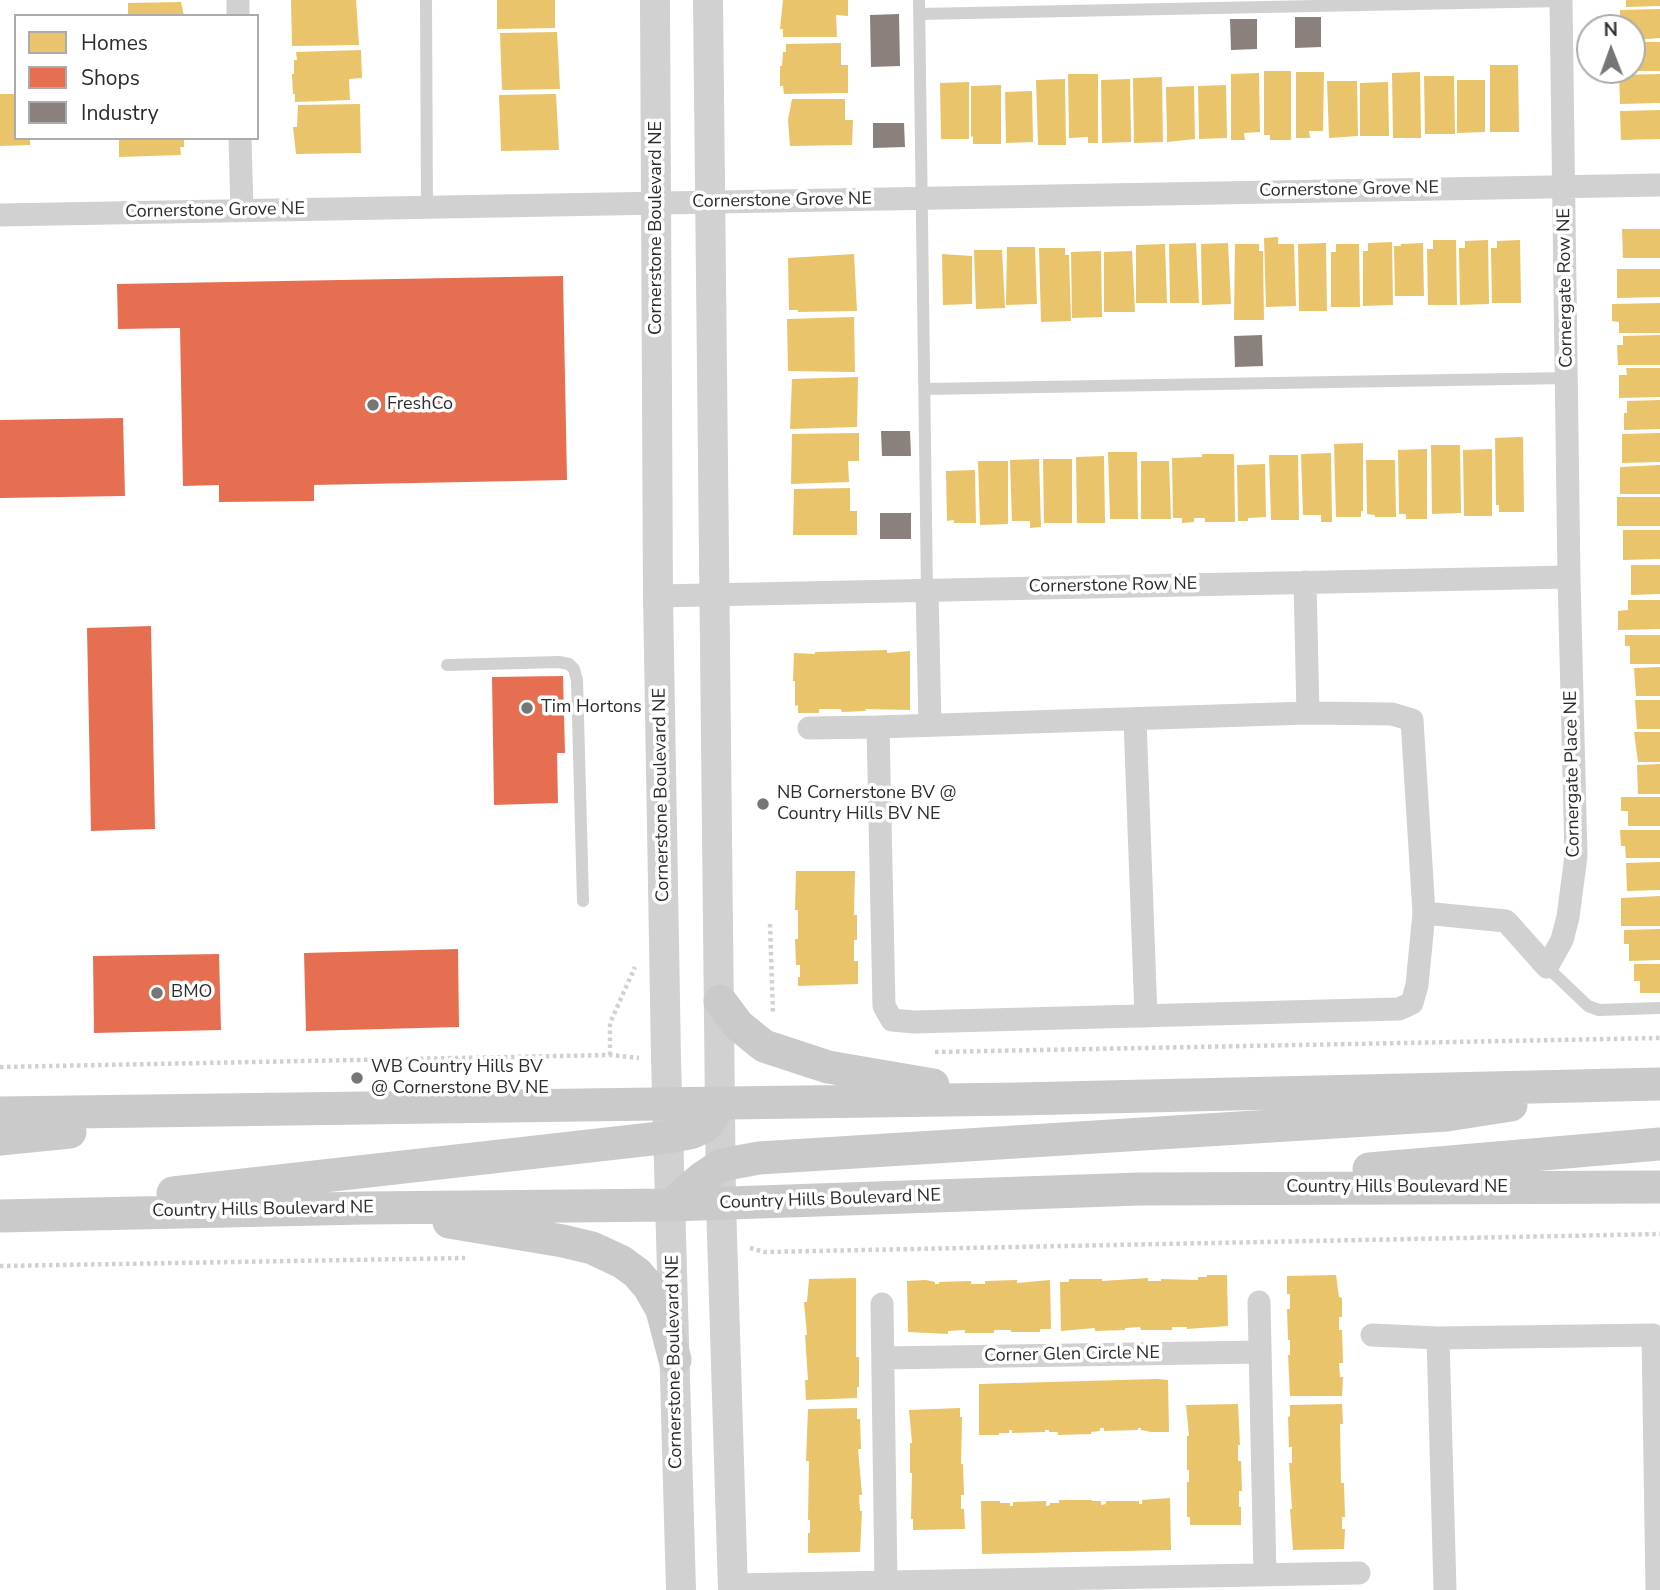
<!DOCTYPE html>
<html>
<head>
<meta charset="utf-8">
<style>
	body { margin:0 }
	#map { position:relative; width:1660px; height:1590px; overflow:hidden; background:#fff; font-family:"Nunito Sans",sans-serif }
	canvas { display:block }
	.legend { position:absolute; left:14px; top:14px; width:245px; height:126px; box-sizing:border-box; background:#fff; border:2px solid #ababab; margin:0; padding:9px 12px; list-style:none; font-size:21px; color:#2c2c2c }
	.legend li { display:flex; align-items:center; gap:14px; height:35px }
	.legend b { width:35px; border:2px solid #ababab }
	.north { position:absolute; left:1576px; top:14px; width:70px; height:70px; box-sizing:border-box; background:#fff; border:2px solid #ababab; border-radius:50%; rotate:359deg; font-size:19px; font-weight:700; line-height:28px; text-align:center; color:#2c2c2c }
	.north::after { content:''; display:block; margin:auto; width:24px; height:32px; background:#767676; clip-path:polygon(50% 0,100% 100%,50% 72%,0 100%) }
</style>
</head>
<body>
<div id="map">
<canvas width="1660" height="1590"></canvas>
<ul class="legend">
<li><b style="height:19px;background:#e9c46a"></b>Homes</li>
<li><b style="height:19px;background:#e76f51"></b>Shops</li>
<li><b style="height:19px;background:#8a817c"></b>Industry</li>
</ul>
<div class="north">N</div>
</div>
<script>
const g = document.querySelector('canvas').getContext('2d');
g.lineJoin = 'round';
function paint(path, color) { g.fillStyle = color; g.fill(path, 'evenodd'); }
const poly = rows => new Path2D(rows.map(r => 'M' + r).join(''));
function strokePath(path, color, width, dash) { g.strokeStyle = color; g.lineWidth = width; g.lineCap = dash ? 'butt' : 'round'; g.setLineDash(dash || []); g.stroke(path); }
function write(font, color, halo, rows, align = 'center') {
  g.font = font + ' "Nunito Sans",sans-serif'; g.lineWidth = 7; g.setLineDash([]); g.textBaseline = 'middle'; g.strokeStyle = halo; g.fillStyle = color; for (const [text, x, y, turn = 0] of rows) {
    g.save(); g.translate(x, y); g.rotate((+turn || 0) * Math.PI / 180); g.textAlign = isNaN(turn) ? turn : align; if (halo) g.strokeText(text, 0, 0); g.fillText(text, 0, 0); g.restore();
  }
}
paint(poly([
	[291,0,356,0,359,45,292,46],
	[497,0,555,0,555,28,497,29],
	[783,0,848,0,848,16,836,15,837,37,783,37,783,29,780,29],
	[1626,0,1660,0,1660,6,1626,7],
	[181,2,184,16,128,16,128,3],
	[1660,9,1660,38,1635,40,1632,39,1632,28,1620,28,1620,10],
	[557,32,560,89,502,90,500,33],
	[1632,42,1660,42,1660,71,1632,71],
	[841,43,841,65,848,65,848,93,784,94,783,86,780,86,780,66,782,66,783,52,786,52,786,44],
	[361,50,362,78,349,79,350,100,295,102,295,94,293,94,292,74,294,74,294,60,297,60,296,52],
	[1490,65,1518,65,1519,132,1490,132],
	[1264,71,1291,71,1291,140,1270,140,1270,135,1264,135],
	[1296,72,1324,72,1323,131,1309,131,1310,138,1296,138],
	[1420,72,1421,138,1393,138,1392,73],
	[1259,73,1260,132,1244,133,1245,140,1231,140,1231,74],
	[1068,74,1098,74,1098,143,1088,143,1088,137,1069,138],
	[1660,74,1660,103,1620,104,1619,75],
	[1424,76,1454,76,1455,134,1425,134],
	[1162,77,1163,142,1134,143,1133,78],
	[1065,79,1066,145,1038,145,1036,80],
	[1130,79,1131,142,1102,143,1101,80],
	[1457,80,1485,80,1485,132,1457,133],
	[1327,81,1357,81,1358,136,1329,138],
	[969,82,969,139,941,139,940,83],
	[1388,82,1389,136,1360,136,1360,83],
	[1001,85,1001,144,973,144,973,136,971,137,971,86],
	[1226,85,1227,138,1199,139,1198,86],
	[1194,86,1195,139,1167,142,1166,87],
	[1032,91,1033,142,1006,143,1005,92],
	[0,94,16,94,16,138,30,138,30,145,0,146],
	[556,94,559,150,501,151,499,95],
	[792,99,845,99,845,120,853,120,852,145,790,146,788,120],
	[360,104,361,153,296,154,293,127,297,127,298,105],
	[1660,110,1660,139,1621,140,1620,111],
	[119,138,184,138,184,147,180,147,181,155,119,157],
	[1622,229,1660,229,1660,258,1623,258],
	[1278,237,1278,244,1294,244,1296,306,1266,307,1264,238],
	[1433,240,1456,240,1457,305,1428,305,1427,249,1433,249],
	[1488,240,1489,304,1460,305,1459,248,1465,248,1465,241],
	[1520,240,1521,303,1492,303,1491,248,1497,248,1497,241],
	[1392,242,1393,305,1363,306,1363,251,1368,251,1368,243],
	[1196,243,1199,303,1170,303,1169,244],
	[1228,243,1231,304,1202,305,1201,244],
	[1326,243,1327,311,1299,311,1298,244],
	[1423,243,1424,296,1395,296,1394,246,1401,246,1401,244],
	[1165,244,1167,303,1136,303,1136,245],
	[1235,244,1259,244,1259,251,1263,251,1264,320,1234,320],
	[1336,244,1359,244,1360,307,1331,307,1331,252,1336,252],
	[1007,247,1035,247,1037,304,1006,305],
	[1039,248,1065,248,1065,255,1069,255,1071,321,1041,322],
	[974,250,1002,250,1005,308,976,309],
	[1101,251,1102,317,1072,318,1071,252],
	[1132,251,1135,312,1104,312,1104,252],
	[854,254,857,311,798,312,798,310,789,310,788,258],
	[942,254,972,256,972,304,943,305],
	[1617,269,1660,269,1660,297,1617,298],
	[1660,303,1660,333,1619,333,1619,322,1612,321,1612,304],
	[854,317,855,372,788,371,787,319],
	[1660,335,1660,365,1618,365,1617,345,1623,345,1623,336],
	[1626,368,1660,368,1660,397,1619,398,1619,375,1627,375],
	[858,377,857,427,790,429,792,379],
	[1660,400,1660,429,1624,430,1624,413,1627,413,1627,401],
	[859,433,859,461,848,461,849,482,791,484,792,434],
	[1660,433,1660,462,1622,463,1622,434],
	[1518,437,1523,437,1524,512,1499,512,1499,505,1496,505,1495,438],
	[1363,443,1363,511,1361,511,1361,517,1336,517,1334,444],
	[1431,445,1460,445,1461,513,1432,514],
	[1427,449,1427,519,1406,519,1406,514,1399,514,1398,450],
	[1492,449,1492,516,1464,516,1463,450],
	[1108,452,1137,452,1138,519,1110,519],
	[1331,453,1332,522,1321,522,1321,515,1303,515,1301,454],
	[1202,454,1234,454,1235,522,1205,522,1205,518,1194,518,1194,522,1182,523,1182,518,1173,518,1172,458,1202,457],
	[1269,455,1298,455,1299,520,1271,520],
	[1104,456,1105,523,1077,523,1076,457],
	[1039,459,1041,527,1030,528,1030,521,1012,521,1010,460],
	[1043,459,1072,459,1072,523,1044,523],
	[1366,460,1395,460,1396,517,1375,517,1375,515,1367,514],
	[978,461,1008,461,1008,524,980,525],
	[1141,461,1169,461,1171,519,1141,519],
	[1265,464,1266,517,1248,518,1248,521,1238,521,1237,465],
	[1660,465,1660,494,1620,494,1620,467],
	[975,470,976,523,954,523,954,520,947,521,946,471],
	[850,488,850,511,857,511,857,535,793,535,794,489],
	[1617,497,1660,497,1660,526,1617,526],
	[1623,530,1660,530,1660,559,1623,560],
	[1631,565,1660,565,1660,594,1631,595],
	[1628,600,1660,600,1660,629,1618,630,1618,611,1628,610],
	[1625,635,1660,635,1660,664,1630,664,1630,646,1625,646],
	[887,650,887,653,910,651,910,710,865,709,866,711,842,712,841,709,819,709,819,713,798,713,798,705,795,706,795,681,793,681,794,653,815,654,815,652],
	[1660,667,1660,696,1636,696,1634,668],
	[1635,700,1660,700,1660,729,1637,729],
	[1634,732,1660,732,1660,762,1638,762],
	[1660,764,1660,794,1638,794,1637,765],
	[1621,797,1660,797,1660,826,1628,826,1628,811,1621,811],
	[1620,830,1660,830,1660,858,1626,858,1625,846,1621,846],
	[1660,862,1660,890,1627,891,1626,863],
	[796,871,855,871,854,915,857,915,857,940,854,940,854,961,858,961,858,984,798,986,798,977,800,977,800,965,796,965,795,939,798,939,798,910,795,910],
	[1660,896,1660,926,1621,926,1621,898],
	[1660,929,1660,960,1629,961,1629,944,1624,944,1624,930],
	[1634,964,1660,964,1660,993,1640,993,1640,981,1634,981],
	[1207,1275,1227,1275,1228,1326,1187,1329,1187,1327,1172,1327,1172,1330,1141,1330,1140,1327,1125,1328,1125,1330,1095,1331,1095,1328,1061,1331,1060,1282,1069,1282,1069,1279,1102,1279,1102,1281,1148,1278,1148,1281,1161,1281,1161,1279,1198,1280,1198,1277,1207,1277],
	[1336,1275,1339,1297,1342,1298,1342,1317,1339,1317,1339,1330,1342,1330,1343,1363,1339,1363,1340,1377,1343,1377,1342,1396,1290,1396,1288,1355,1290,1355,1290,1340,1288,1340,1287,1309,1290,1309,1290,1294,1287,1294,1287,1276],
	[856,1278,856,1357,859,1357,859,1387,857,1387,857,1398,806,1400,805,1380,808,1380,805,1335,807,1335,804,1302,807,1302,809,1279],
	[926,1280,935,1282,935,1284,939,1284,939,1282,971,1281,971,1284,985,1284,985,1281,1017,1280,1017,1283,1050,1280,1051,1329,1040,1329,1040,1332,1011,1332,1011,1330,994,1330,994,1333,965,1333,965,1330,948,1331,948,1334,908,1332,907,1281],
	[1157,1379,1168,1380,1169,1432,1151,1432,1141,1430,1141,1428,1138,1428,1138,1430,1104,1431,1104,1428,1100,1428,1100,1431,1091,1432,1091,1434,1058,1435,1058,1432,1049,1432,1049,1430,1045,1430,1045,1432,1012,1433,1012,1430,1009,1430,1009,1433,999,1433,999,1435,979,1435,979,1384],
	[1238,1404,1240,1445,1238,1445,1238,1461,1241,1461,1242,1491,1239,1491,1239,1507,1241,1507,1241,1525,1190,1525,1190,1517,1187,1517,1187,1482,1189,1482,1189,1470,1187,1470,1187,1436,1189,1436,1186,1405],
	[1342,1404,1343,1424,1340,1424,1341,1483,1344,1483,1345,1517,1342,1517,1342,1529,1345,1529,1344,1549,1293,1550,1290,1509,1292,1509,1289,1463,1292,1463,1292,1447,1289,1447,1288,1417,1290,1416,1290,1405],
	[857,1408,857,1419,860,1419,861,1449,858,1449,862,1495,859,1495,860,1511,862,1511,860,1552,808,1553,808,1533,810,1533,810,1520,808,1520,809,1461,806,1461,808,1409],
	[960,1408,960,1417,962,1417,961,1464,963,1464,964,1495,961,1495,961,1509,964,1509,965,1529,913,1530,913,1519,911,1519,912,1473,910,1473,910,1443,912,1443,909,1410],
	[1170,1498,1171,1550,982,1554,981,1501,1000,1501,1000,1503,1010,1503,1010,1506,1013,1506,1013,1502,1046,1501,1046,1506,1050,1505,1050,1503,1059,1503,1059,1500,1092,1500,1092,1501,1101,1501,1101,1505,1106,1504,1106,1501,1139,1501,1139,1504,1142,1504,1142,1500]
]), '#e9c46a');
paint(poly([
	[563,276,567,480,314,485,314,501,219,502,219,485,183,486,180,328,118,329,117,284],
	[123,418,125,496,0,498,0,420],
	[151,626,155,829,91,831,87,628],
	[563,676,565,753,557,753,558,803,494,805,492,677],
	[458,949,459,1027,306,1031,304,953],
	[219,954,221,1030,94,1033,93,956]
]), '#e76f51');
paint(poly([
	[899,14,900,66,871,67,870,15],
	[1295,17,1321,17,1321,47,1295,48],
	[1230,19,1257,19,1257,49,1231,50],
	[873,123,904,123,905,147,873,148],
	[1262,335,1263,366,1235,367,1234,336],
	[881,431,910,431,911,456,882,456],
	[880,513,911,513,911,539,880,539]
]), '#8a817c');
strokePath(poly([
	[770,924,773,1014],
	[935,1052,1660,1038],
	[610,1055,610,1023,635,967],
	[0,1067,610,1055,639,1058],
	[750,1248,765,1252,1660,1234],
	[0,1266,465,1258]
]), '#d1d1d1', 4.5, [3.5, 3.5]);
strokePath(poly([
	[426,0,427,207],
	[919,0,927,590],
	[920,14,1561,1],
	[925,389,1568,378],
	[447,665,559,662,569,664,574,669,577,680,583,901],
	[1547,967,1588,1006,1599,1010,1660,1008]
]), '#d1d1d1', 12);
strokePath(poly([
	[238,0,238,16],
	[240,138,242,210],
	[0,215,1660,185],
	[1305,582,1308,713],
	[927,590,930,724],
	[658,596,1569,577],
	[1135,720,1146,1016],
	[809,728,878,727],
	[1424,913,1417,985,1412,1003,1399,1009,914,1022,892,1020,884,1006,878,727,1308,713,1392,714,1412,720,1424,913,1506,921,1547,967,1562,940,1568,917,1576,856,1569,577,1561,0],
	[1259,1302,1265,1575],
	[882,1304,886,1582],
	[1372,1335,1438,1338],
	[883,1358,1260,1352],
	[733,1585,1359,1573],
	[1445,1590,1438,1338,1653,1335,1657,1590]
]), '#d1d1d1', 23);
strokePath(poly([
	[655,0,658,596,666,1058,681,1590],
	[708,0,721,1203,733,1590]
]), '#d1d1d1', 30);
strokePath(poly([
	[720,1001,738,1025,764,1046,828,1067,933,1085],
	[0,1113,1019,1099,1660,1084],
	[0,1139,70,1132],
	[1369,1169,1660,1144],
	[173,1193,669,1137,693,1132,707,1125,721,1103],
	[671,1205,702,1178,721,1165,759,1158,1447,1115,1511,1105],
	[0,1216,364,1208,671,1205,1140,1189,1660,1187],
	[449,1222,563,1241,592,1248,622,1262,637,1273,649,1287,662,1310,675,1360]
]), '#cacaca', 33);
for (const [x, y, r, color] of [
	[373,405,7,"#767676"],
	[527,708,7,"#767676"],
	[763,804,7,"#767676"],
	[157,993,7,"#767676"],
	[357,1078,7,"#767676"]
]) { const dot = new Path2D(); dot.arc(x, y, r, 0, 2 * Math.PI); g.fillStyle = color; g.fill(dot); strokePath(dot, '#fff', 2.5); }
write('18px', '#2c2c2c', '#fff', [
	["Cornerstone Grove NE",1349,190,-1],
	["Cornerstone Grove NE",782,201,-1],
	["Cornerstone Grove NE",215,211,-1],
	["Cornerstone Boulevard NE",657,228,-90],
	["Cornergate Row NE",1566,288,-91],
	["Cornerstone Row NE",1113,586,-1],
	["Cornergate Place NE",1573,774,-91],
	["Cornerstone Boulevard NE",662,795,-91],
	["Country Hills Boulevard NE",1397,1188],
	["Country Hills Boulevard NE",830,1200,-2],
	["Country Hills Boulevard NE",263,1210,-1],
	["Corner Glen Circle NE",1072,1355,-1],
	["Cornerstone Boulevard NE",675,1362,-91]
]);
write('18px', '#2c2c2c', '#fff', [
	["FreshCo",387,405],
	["Tim Hortons",541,708],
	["NB Cornerstone BV @",777,794],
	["Country Hills BV NE",777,815],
	["BMO",171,993],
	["WB Country Hills BV",371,1068],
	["@ Cornerstone BV NE",371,1089]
], 'left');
</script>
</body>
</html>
